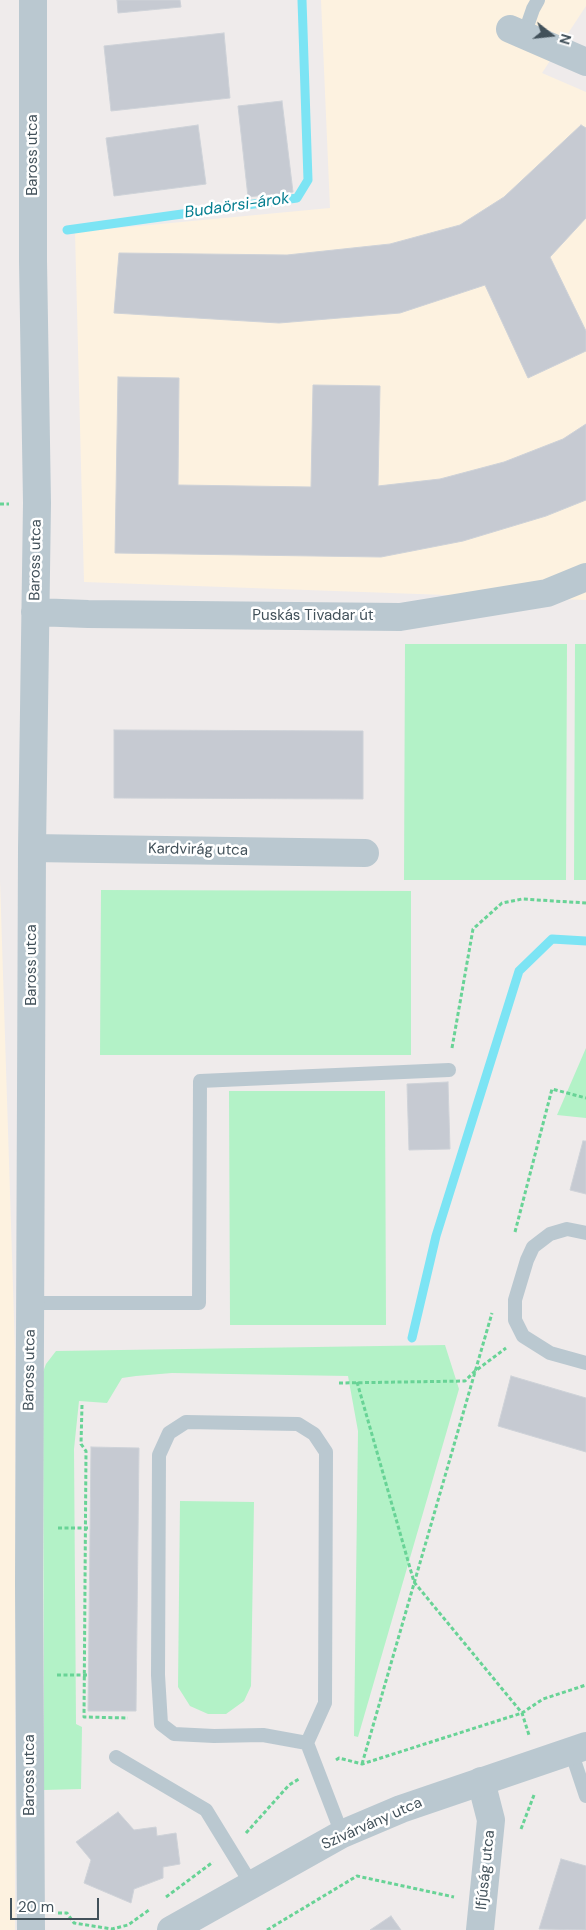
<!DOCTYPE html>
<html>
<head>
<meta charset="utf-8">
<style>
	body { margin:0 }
	#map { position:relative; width:586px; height:1930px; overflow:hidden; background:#efebeb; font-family:"DM Sans",sans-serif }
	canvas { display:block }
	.north { position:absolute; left:526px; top:10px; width:50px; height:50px; -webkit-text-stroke:4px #fff; paint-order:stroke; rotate:106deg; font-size:14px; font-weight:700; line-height:20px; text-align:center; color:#42515a }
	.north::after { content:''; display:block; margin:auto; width:18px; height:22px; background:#42515a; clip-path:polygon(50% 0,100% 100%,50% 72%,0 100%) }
	.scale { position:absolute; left:10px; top:1898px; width:89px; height:22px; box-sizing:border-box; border:2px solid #42515a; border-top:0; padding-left:6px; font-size:15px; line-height:18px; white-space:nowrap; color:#42515a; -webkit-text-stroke:4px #fff; paint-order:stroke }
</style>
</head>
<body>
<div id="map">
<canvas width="586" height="1930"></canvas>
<div class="north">N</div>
<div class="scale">20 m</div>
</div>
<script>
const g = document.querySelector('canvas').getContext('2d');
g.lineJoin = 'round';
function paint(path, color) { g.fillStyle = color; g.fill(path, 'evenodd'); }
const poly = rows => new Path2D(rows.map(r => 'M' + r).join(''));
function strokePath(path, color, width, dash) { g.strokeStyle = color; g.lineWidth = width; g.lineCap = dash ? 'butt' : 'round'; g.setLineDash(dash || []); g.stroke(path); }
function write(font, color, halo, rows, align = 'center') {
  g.font = font + ' "DM Sans",sans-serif'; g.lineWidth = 5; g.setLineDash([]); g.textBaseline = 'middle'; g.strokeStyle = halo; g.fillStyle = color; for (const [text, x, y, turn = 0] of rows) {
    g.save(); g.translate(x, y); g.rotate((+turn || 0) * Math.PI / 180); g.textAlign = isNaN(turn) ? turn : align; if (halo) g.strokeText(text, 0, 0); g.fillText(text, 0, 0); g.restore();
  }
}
paint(poly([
	[321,0,586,0,586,6,542,73,586,92,586,600,84,582,75,232,330,208],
	[0,880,15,1350,15,1930,0,1930]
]), '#fdf2e0');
paint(poly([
	[405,644,567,644,566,880,404,880],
	[575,644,586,644,586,880,574,880],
	[101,890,411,891,411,1055,100,1055],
	[586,1048,586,1118,557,1115],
	[229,1091,385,1091,386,1325,230,1325],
	[445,1345,459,1389,358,1737,354,1736,358,1431,348,1376,172,1373,136,1376,122,1378,107,1403,79,1401,74,1449,76,1724,82,1727,81,1789,44,1790,43,1372,46,1364,56,1351],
	[180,1501,254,1502,251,1686,244,1701,226,1714,208,1714,190,1706,178,1687]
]), '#b3f2c7');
strokePath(poly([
	[67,230,297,198,308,180,302,0],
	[412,1338,436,1236,519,971,552,939,586,941]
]), '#7ce4f4', 9);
const building = poly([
	[117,0,180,0,181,7,118,13,117,0],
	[224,33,230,98,111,111,104,46,224,33],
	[282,101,293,192,248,197,238,106,282,101],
	[198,125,206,184,114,196,106,138,198,125],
	[581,125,586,128,586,218,550,257,586,331,586,351,528,378,485,285,400,313,279,323,114,313,119,253,287,255,390,244,460,225,504,197,581,125],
	[118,377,179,378,178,485,311,487,313,385,380,386,378,486,440,479,504,462,563,439,586,424,586,500,546,516,463,541,381,557,115,553,118,377],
	[114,730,363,731,363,799,114,798,114,730],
	[448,1082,450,1149,409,1150,407,1084,448,1082],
	[583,1141,586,1141,586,1194,570,1190,583,1141],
	[511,1376,586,1398,586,1452,498,1426,511,1376],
	[91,1447,139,1448,136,1711,88,1711,91,1447],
	[118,1812,134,1830,156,1827,157,1836,176,1833,180,1864,163,1867,163,1878,134,1889,131,1903,84,1883,91,1860,76,1842,118,1812],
	[561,1859,586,1866,586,1930,539,1929,561,1859],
	[391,1916,401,1930,370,1930,391,1916]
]);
paint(building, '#c6cad2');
strokePath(building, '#ced2d8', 1);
strokePath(poly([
	[0,504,9,504],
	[452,1048,473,929,502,903,522,899,586,903],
	[515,1232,552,1089,586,1098],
	[357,1382,414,1582,522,1713,529,1735],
	[339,1383,465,1381,474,1372,506,1348],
	[82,1405,81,1444,86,1451,84,1717,128,1718],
	[58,1528,90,1528],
	[57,1675,89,1675],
	[336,1760,339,1758,362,1764,522,1713,543,1699,586,1685],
	[362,1764,492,1313],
	[521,1829,534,1795],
	[246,1833,289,1785,299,1779],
	[166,1897,213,1862],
	[58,1913,67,1913,74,1923,112,1929,128,1925,149,1910],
	[267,1930,357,1876,454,1897]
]), '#68d396', 3, [4, 2.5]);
strokePath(poly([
	[524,35,533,9,538,0],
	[586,1233,567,1229,550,1234,533,1247,527,1260,515,1300,515,1320,523,1336,550,1353,586,1363],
	[31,1303,199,1303,200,1081,449,1070],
	[307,1743,263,1735,214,1736,174,1734,161,1724,158,1675,159,1455,169,1433,186,1422,298,1424,314,1434,326,1452,325,1703,307,1743,342,1834],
	[571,1751,586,1796],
	[116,1757,206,1810,252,1885]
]), '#bac8d0', 14);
strokePath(poly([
	[510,29,586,62],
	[35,612,88,614,400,617,547,593,586,577],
	[32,848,365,853],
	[31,1930,29,1584,32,848,37,503,33,261,33,0],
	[480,1930,491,1820,481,1781]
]), '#bac8d0', 28);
strokePath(poly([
	[171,1930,342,1834,401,1809,586,1746]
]), '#bac8d0', 28);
write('15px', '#42515a', '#fff', [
	["Baross utca",33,155,-90],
	["Baross utca",36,560,-89],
	["Puskás Tivadar út",313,616],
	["Kardvirág utca",198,850,1],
	["Baross utca",32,965,-90],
	["Baross utca",30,1370,-89],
	["Baross utca",30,1775,-90],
	["Szivárvány utca",372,1824,-24],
	["Ifjúság utca",486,1870,-84]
]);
write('italic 16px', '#037d8f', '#fff', [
	["Budaörsi-árok",237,206,-8]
]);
</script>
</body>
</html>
